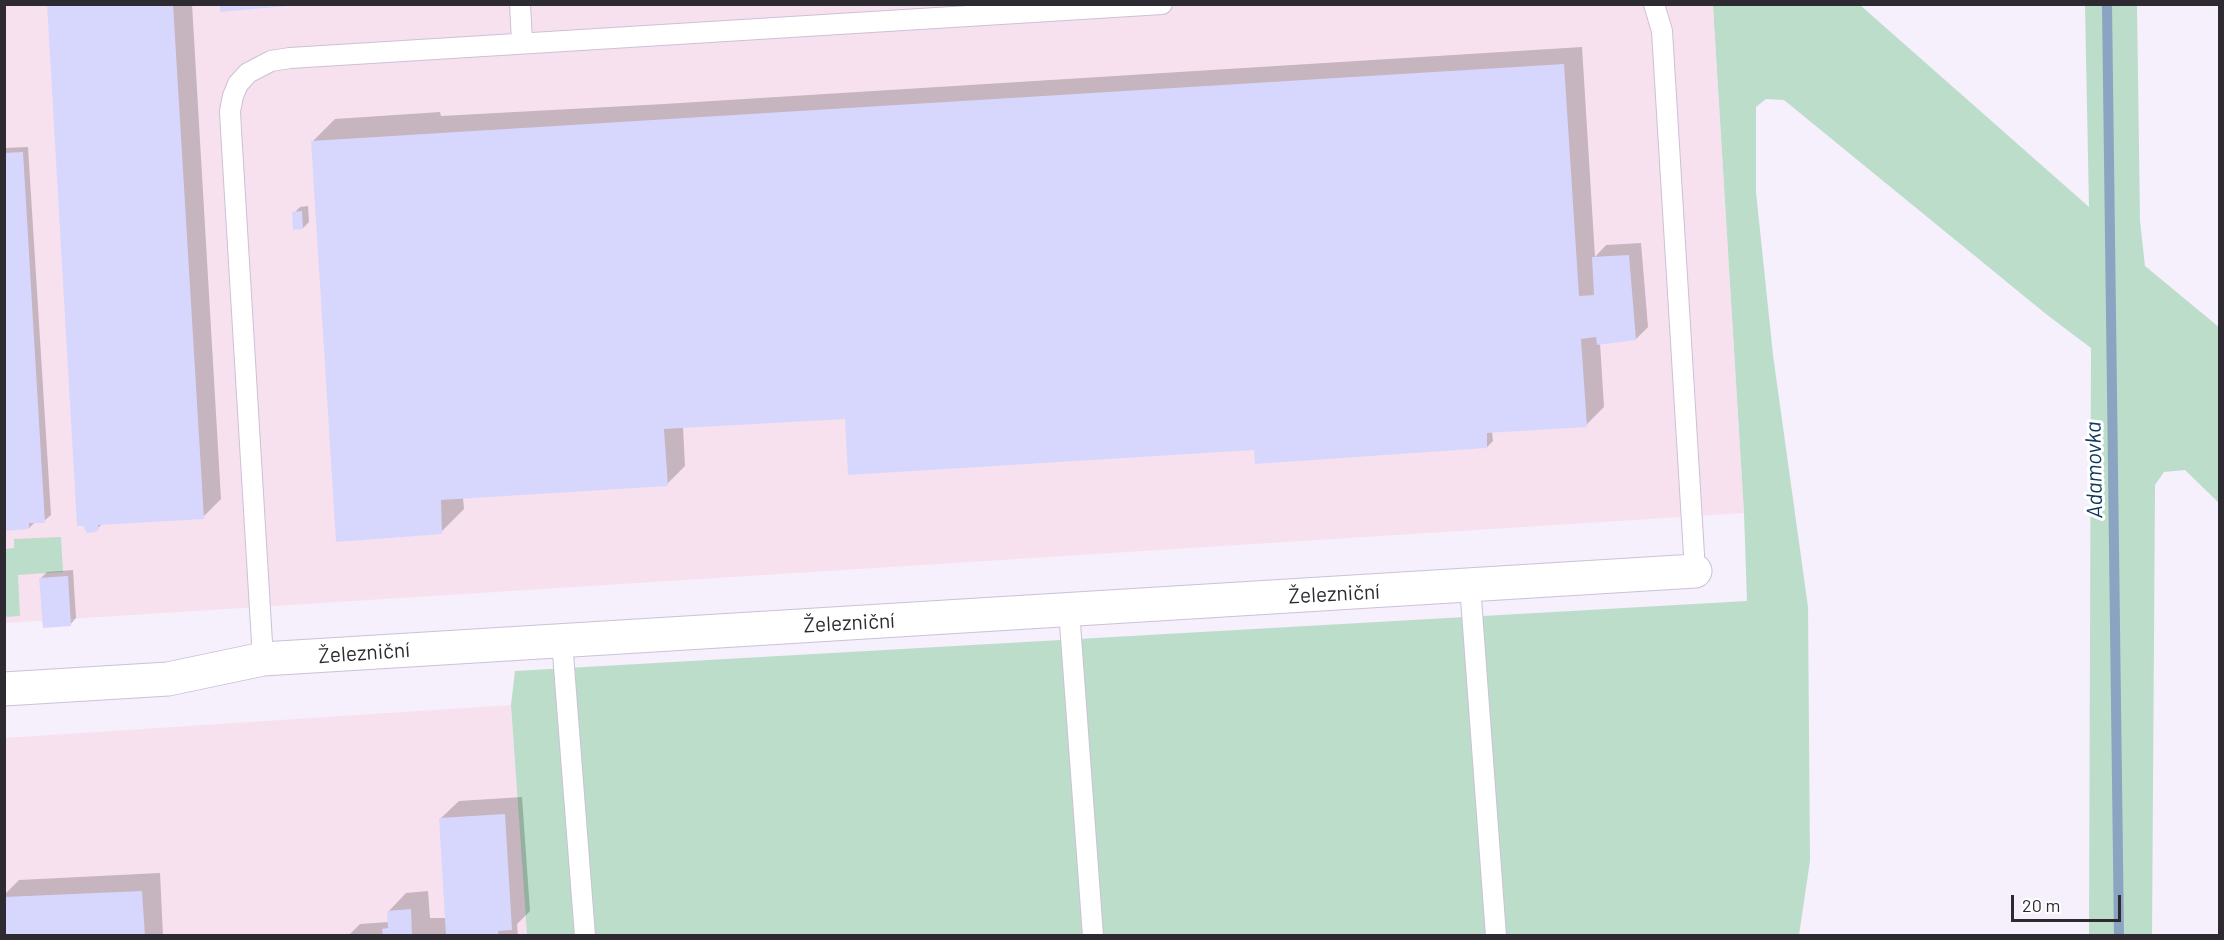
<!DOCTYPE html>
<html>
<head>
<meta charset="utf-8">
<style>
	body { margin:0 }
	#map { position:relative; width:2224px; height:940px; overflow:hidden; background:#f6effc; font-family:Barlow,sans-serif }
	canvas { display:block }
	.frame { position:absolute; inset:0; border:6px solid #2e2a32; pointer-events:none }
	.scale { position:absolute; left:2011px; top:895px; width:110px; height:27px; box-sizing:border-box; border:3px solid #2e2a32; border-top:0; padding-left:8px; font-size:18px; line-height:21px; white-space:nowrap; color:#2e2a32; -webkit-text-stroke:4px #fff; paint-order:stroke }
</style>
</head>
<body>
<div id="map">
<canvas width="2224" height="940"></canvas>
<div class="frame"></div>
<div class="scale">20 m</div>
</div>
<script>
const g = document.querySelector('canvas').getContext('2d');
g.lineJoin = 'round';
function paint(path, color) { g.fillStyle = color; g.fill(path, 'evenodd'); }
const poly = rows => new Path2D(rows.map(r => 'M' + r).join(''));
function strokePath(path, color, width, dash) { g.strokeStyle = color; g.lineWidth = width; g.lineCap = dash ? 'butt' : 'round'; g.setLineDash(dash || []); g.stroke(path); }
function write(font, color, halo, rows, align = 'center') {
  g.font = font + ' Barlow,sans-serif'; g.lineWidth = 6; g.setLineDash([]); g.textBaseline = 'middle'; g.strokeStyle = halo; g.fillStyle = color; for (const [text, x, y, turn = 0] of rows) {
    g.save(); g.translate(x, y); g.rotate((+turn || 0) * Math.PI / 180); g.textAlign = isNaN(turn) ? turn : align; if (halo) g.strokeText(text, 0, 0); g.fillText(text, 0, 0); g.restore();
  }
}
paint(poly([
	[5,5,1713,5,1744,513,5,623],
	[511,705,527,935,5,936,5,738]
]), '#f8e1ef');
paint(poly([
	[1713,5,1860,5,2089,207,2085,5,2137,5,2140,221,2145,266,2220,328,2219,503,2185,470,2164,472,2155,485,2152,935,2089,935,2091,348,2046,314,1784,100,1766,99,1756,107,1756,192,1773,355,1808,607,1810,861,1799,935,527,935,511,705,515,671,1747,601,1744,513],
	[61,537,63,572,18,575,20,616,5,617,5,549,14,548,14,539]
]), '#bcddc9');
paint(poly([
	[48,4,192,4,221,499,203,517,103,523,95,531],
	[1582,47,1595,257,1606,245,1641,243,1648,327,1636,339,1600,343,1604,407,1586,425,1492,432,1493,441,1487,447,1256,446,846,417,683,427,685,466,667,484,463,497,464,509,441,532,312,142,335,119,440,112,441,116,664,104],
	[28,147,51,515,44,521,35,522,29,528,4,529,4,148],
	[308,206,309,222,303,228,294,213,300,207],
	[73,570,76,618,70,625,41,578,47,572],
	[522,797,530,911,517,924,518,936,348,936,360,924,389,922,388,912,406,893,428,891,430,918,447,918,440,819,459,801],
	[160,873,163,936,4,936,4,895,19,880]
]), '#0003');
strokePath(poly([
	[2107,4,2119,936]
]), '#8aa4c1', 10);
paint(poly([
	[47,4,173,4,204,519,98,525,99,529,96,532,87,533,83,526,77,526],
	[220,4,288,4,288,6,220,12],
	[1564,64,1579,296,1594,295,1592,257,1629,255,1636,340,1597,345,1596,337,1581,339,1587,427,1487,433,1487,448,1255,464,1254,450,848,475,845,419,664,429,668,486,441,500,442,534,336,542,311,141],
	[23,152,45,523,29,523,29,529,4,531,4,153],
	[302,211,303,229,293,230,292,212],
	[68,576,71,626,43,628,39,578],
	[505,814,512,930,498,931,499,936,446,936,439,818],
	[142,891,145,936,4,936,4,897],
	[411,909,412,936,383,936,382,929,388,928,387,911]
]), '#d7d7fe');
const lane = poly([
	[520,4,522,42],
	[1654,4,1662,31,1695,571],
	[1470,585,1496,936],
	[1069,610,1093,936],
	[562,641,585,936],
	[263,659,231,130,230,111,233,96,238,84,248,73,271,61,290,58,1162,4]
]);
const street = poly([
	[4,689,168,679,263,659,1695,571]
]);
strokePath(lane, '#ccc1d5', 22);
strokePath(street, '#ccc1d5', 35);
strokePath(lane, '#fff', 20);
strokePath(street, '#fff', 33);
write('21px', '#2e2a32', '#fff', [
	["Železniční",1334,594,-3],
	["Železniční",849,623,-3],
	["Železniční",364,653,-4]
]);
write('italic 22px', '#0c365a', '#fff', [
	["Adamovka",2094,470,-91]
]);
</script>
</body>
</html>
